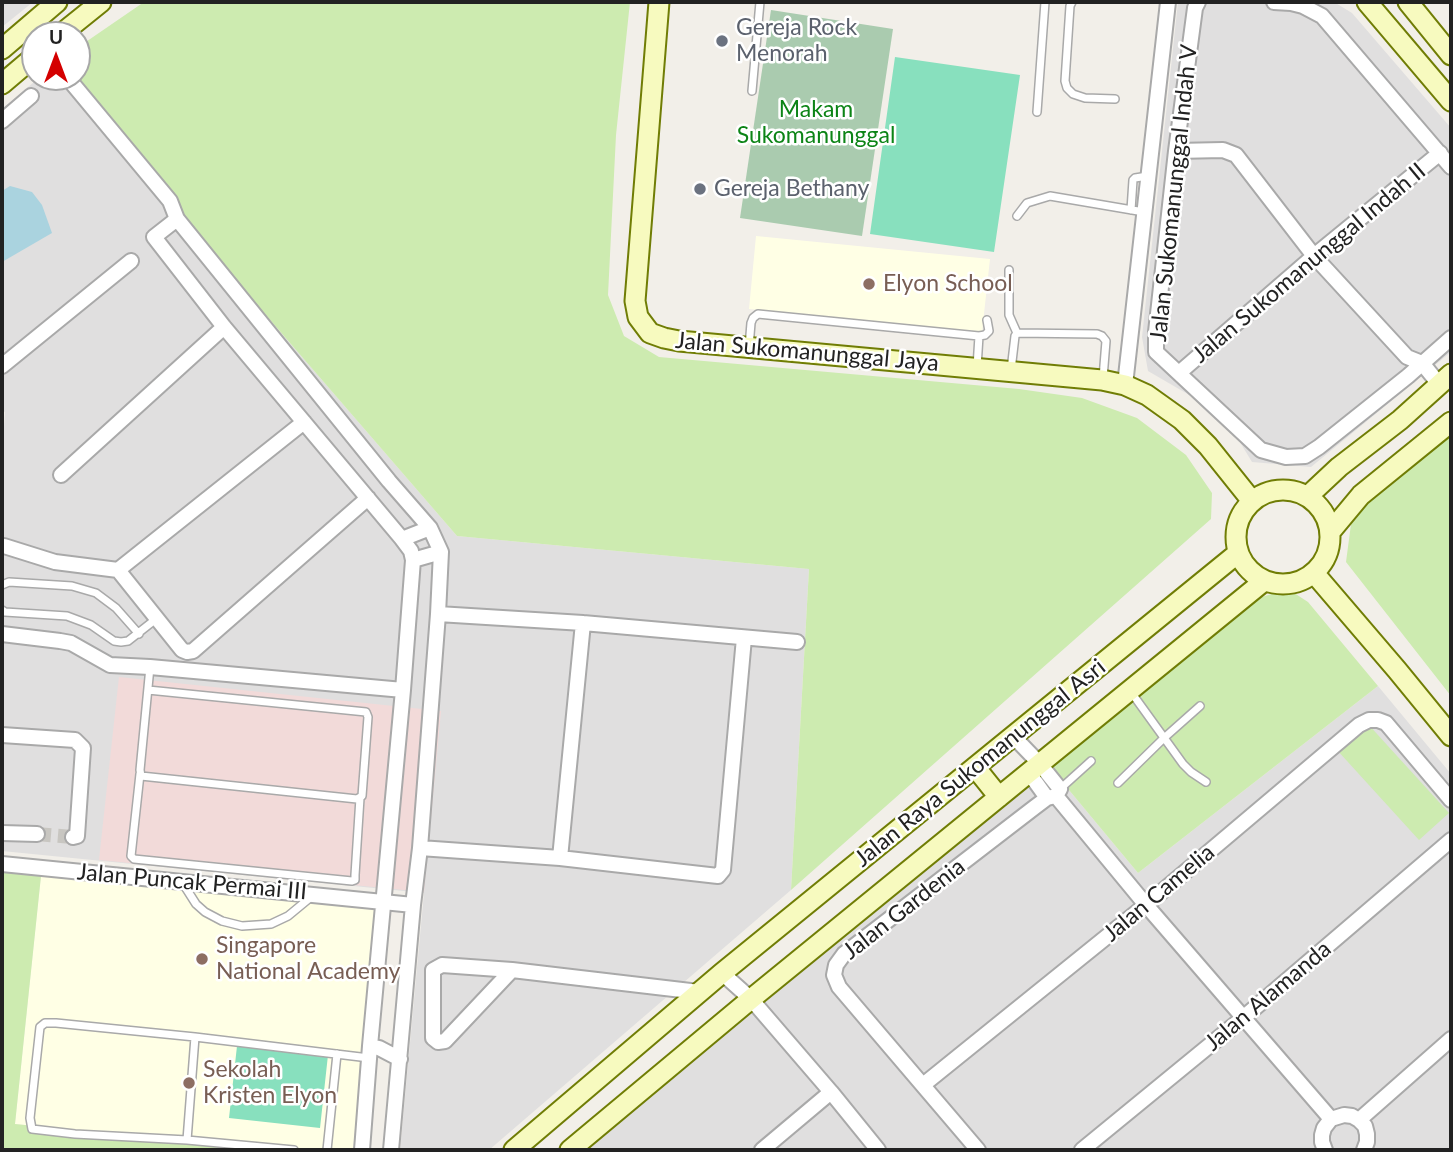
<!DOCTYPE html>
<html>
<head>
<meta charset="utf-8">
<style>
	body { margin:0 }
	#map { position:relative; width:1453px; height:1152px; overflow:hidden; background:#f2efe9; font-family:Lato,sans-serif }
	canvas { display:block }
	.frame { position:absolute; inset:0; border:4px solid #222; pointer-events:none }
	.north { position:absolute; left:21px; top:21px; width:70px; height:70px; box-sizing:border-box; background:#fff; border:2px solid #a7a7a7; border-radius:50%; rotate:0deg; font-size:19px; font-weight:700; line-height:28px; text-align:center; color:#222 }
	.north::after { content:''; display:block; margin:auto; width:24px; height:32px; background:#d40000; clip-path:polygon(50% 0,100% 100%,50% 72%,0 100%) }
</style>
</head>
<body>
<div id="map">
<canvas width="1453" height="1152"></canvas>
<div class="frame"></div>
<div class="north">U</div>
</div>
<script>
const g = document.querySelector('canvas').getContext('2d');
g.lineJoin = 'round';
function paint(path, color) { g.fillStyle = color; g.fill(path, 'evenodd'); }
const poly = rows => new Path2D(rows.map(r => 'M' + r).join(''));
function strokePath(path, color, width, dash) { g.strokeStyle = color; g.lineWidth = width; g.lineCap = dash ? 'butt' : 'round'; g.setLineDash(dash || []); g.stroke(path); }
function write(font, color, halo, rows, align = 'center') {
  g.font = font + ' Lato,sans-serif'; g.lineWidth = 5; g.setLineDash([]); g.textBaseline = 'middle'; g.strokeStyle = halo; g.fillStyle = color; for (const [text, x, y, turn = 0] of rows) {
    g.save(); g.translate(x, y); g.rotate((+turn || 0) * Math.PI / 180); g.textAlign = isNaN(turn) ? turn : align; if (halo) g.strokeText(text, 0, 0); g.fillText(text, 0, 0); g.restore();
  }
}
paint(poly([
	[2,2,33,2,2,27],
	[1178,2,1334,2,1352,13,1451,128,1451,352,1311,467,1252,462,1235,434,1203,403,1148,371,1142,337],
	[40,77,75,77,245,291,457,536,809,569,791,890,489,1150,400,1150,424,893,2,851,2,454,5,412,2,411,2,109],
	[1378,686,1451,774,1451,1150,584,1150,1049,766,1138,873]
]), '#e0dfdf');
paint(poly([
	[119,677,441,711,424,892,99,860]
]), '#f2dad9');
paint(poly([
	[756,236,990,259,982,332,749,309],
	[41,876,378,910,353,1150,276,1150,15,1124]
]), '#ffffe5');
paint(poly([
	[144,2,630,2,616,135,608,295,624,336,659,357,1019,389,1082,398,1137,418,1186,455,1212,493,1211,519,791,890,809,569,457,536,245,291,75,77,77,77,77,48],
	[1451,434,1451,696,1346,562,1353,509],
	[1288,589,1308,602,1378,686,1138,873,1049,766,1252,600],
	[1367,723,1449,813,1419,840,1337,750],
	[2,872,41,876,15,1124,276,1150,2,1150]
]), '#cdebb0');
paint(poly([
	[771,10,893,29,862,236,740,218]
]), '#aacbaf');
paint(poly([
	[895,57,1020,75,994,252,870,234],
	[237,1046,328,1055,320,1128,229,1118]
]), '#88e0be');
paint(poly([
	[10,186,32,192,42,205,52,233,2,262,2,191]
]), '#aad3df');
strokePath(poly([
	[37,834,73,837]
]), '#c8c6c1', 14, [14, 7]);
const lane = poly([
	[1072,2,1070,6,1065,81,1067,88,1073,94,1085,98,1115,99],
	[752,91,760,2],
	[1037,112,1045,2],
	[1131,210,1133,180,1135,178,1148,176],
	[1017,216,1027,203,1050,196,1144,212],
	[1009,270,1009,315,1017,333],
	[979,336,985,335,989,331,987,320],
	[749,347,751,323,753,318,758,314,979,336,977,367],
	[1011,370,1015,336,1017,333,1097,334,1102,336,1106,341,1103,378],
	[2,585,9,582,72,586,96,593,116,608,139,634],
	[2,610,5,612,67,616,91,625,114,641,121,642,128,641,156,619],
	[148,690,366,712,368,717,362,796,357,799,141,776,140,770,150,667],
	[1131,692,1183,764,1191,772,1206,782],
	[140,774,131,856,134,859,352,881,355,880,355,875,360,798],
	[1118,783,1164,738,1200,706],
	[1060,789,1091,761],
	[182,882,196,904,205,912,222,921,242,926,271,924,288,916,311,897],
	[187,1140,195,1037],
	[294,1150,187,1140,75,1134,32,1129,30,1118,40,1027,45,1023,56,1023,195,1037,369,1058],
	[327,1150,337,1054]
]);
const street = poly([
	[1198,2,1195,8,1176,151,1156,332,1156,352,1261,450,1286,457,1305,456,1319,447,1408,376,1451,338],
	[1274,2,1291,3,1303,6,1322,16,1451,167],
	[67,77,170,201,177,219,389,481,430,528,441,552,438,614,420,848,413,905,391,1150],
	[2,121,31,96],
	[1176,151,1223,150,1236,155,1314,256,1407,357,1422,363,1439,384],
	[177,219,154,237,224,327,402,539,411,551,413,560,403,690,370,1046],
	[2,366,131,261],
	[1179,373,1314,256,1440,153],
	[1125,385,1168,2],
	[61,475,224,327],
	[402,539,430,528],
	[4,546,55,562,118,570,304,422],
	[413,560,441,552],
	[118,570,182,650,187,652,193,651,368,498],
	[438,614,583,623,797,642],
	[2,634,60,641,71,643,110,665,150,667,403,690],
	[2,735,75,740,83,748,77,836,73,837],
	[1029,773,1047,798],
	[1056,796,1146,905,1331,1119],
	[2,833,37,834],
	[420,848,560,858,718,876,723,870,744,638],
	[560,858,583,623],
	[2,864,413,905],
	[512,970,445,1041,438,1042,433,1038,433,970,442,965,512,970,699,992],
	[722,973,751,999,831,1092,878,1150],
	[923,1085,1146,905,1359,725,1369,720,1378,720,1386,723,1451,800],
	[1359,1120,1451,1039],
	[362,1150,370,1046,379,1048,400,1059],
	[762,1150,831,1092],
	[978,1150,839,987,834,975,836,965,844,954,1035,807,1047,798,1056,796,1060,789,1040,764,1013,736],
	[1082,1150,1243,1018,1451,840],
	[1325,1150,1322,1142,1322,1135,1324,1128,1331,1119,1344,1115,1352,1116,1359,1120,1365,1126,1367,1134,1367,1142,1364,1150]
]);
const secondary = poly([
	[659,2,635,301,638,317,650,333,664,338,679,341,1102,380,1125,385,1147,395,1182,420,1208,446,1252,501],
	[1367,2,1451,101],
	[1408,2,1451,55],
	[60,35,101,2],
	[2,49,57,2],
	[2,84,35,56],
	'1236 537a47 47 0 1 1 94 0a47 47 0 1 1-94 0Z',
	[1308,496,1339,467,1400,420,1451,374],
	[1331,531,1361,495,1451,422],
	[1314,573,1397,670,1451,736],
	[975,767,999,797],
	[514,1150,722,973,1238,553],
	[570,1150,751,999,1264,581]
]);
strokePath(lane, '#a9a9a9', 10);
strokePath(street, '#a9a9a9', 18);
strokePath(secondary, '#707d05', 23);
strokePath(lane, '#fff', 7);
strokePath(street, '#fff', 14);
strokePath(secondary, '#f7fabf', 19);
for (const [x, y, r, color] of [
	[722,41,7,"#6b7280"],
	[700,189,7,"#6b7280"],
	[869,284,7,"#8d6e63"],
	[202,959,7,"#8d6e63"],
	[189,1083,7,"#8d6e63"]
]) { const dot = new Path2D(); dot.arc(x, y, r, 0, 2 * Math.PI); g.fillStyle = color; g.fill(dot); strokePath(dot, '#fff', 2.5); }
write('23px', '#5b616d', '#fff', [
	["Gereja Rock",736,28],
	["Menorah",736,54],
	["Gereja Bethany",714,189]
], 'left');
write('23px', '#0c8416', '#fff', [
	["Makam",816,110],
	["Sukomanunggal",816,136]
]);
write('23px', '#222', '#fff', [
	["Jalan Sukomanunggal Indah V",1174,193,-84],
	["Jalan Sukomanunggal Indah II",1309,263,-40],
	["Jalan Sukomanunggal Jaya",807,352,5],
	["Jalan Raya Sukomanunggal Asri",980,763,-39],
	["Jalan Puncak Permai III",192,882,5],
	["Jalan Camelia",1159,893,-40],
	["Jalan Gardenia",904,909,-38],
	["Jalan Alamanda",1268,996,-40]
]);
write('23px', '#785e54', '#fff', [
	["Elyon School",883,284],
	["Singapore",216,946],
	["National Academy",216,972],
	["Sekolah",203,1070],
	["Kristen Elyon",203,1096]
], 'left');
</script>
</body>
</html>
